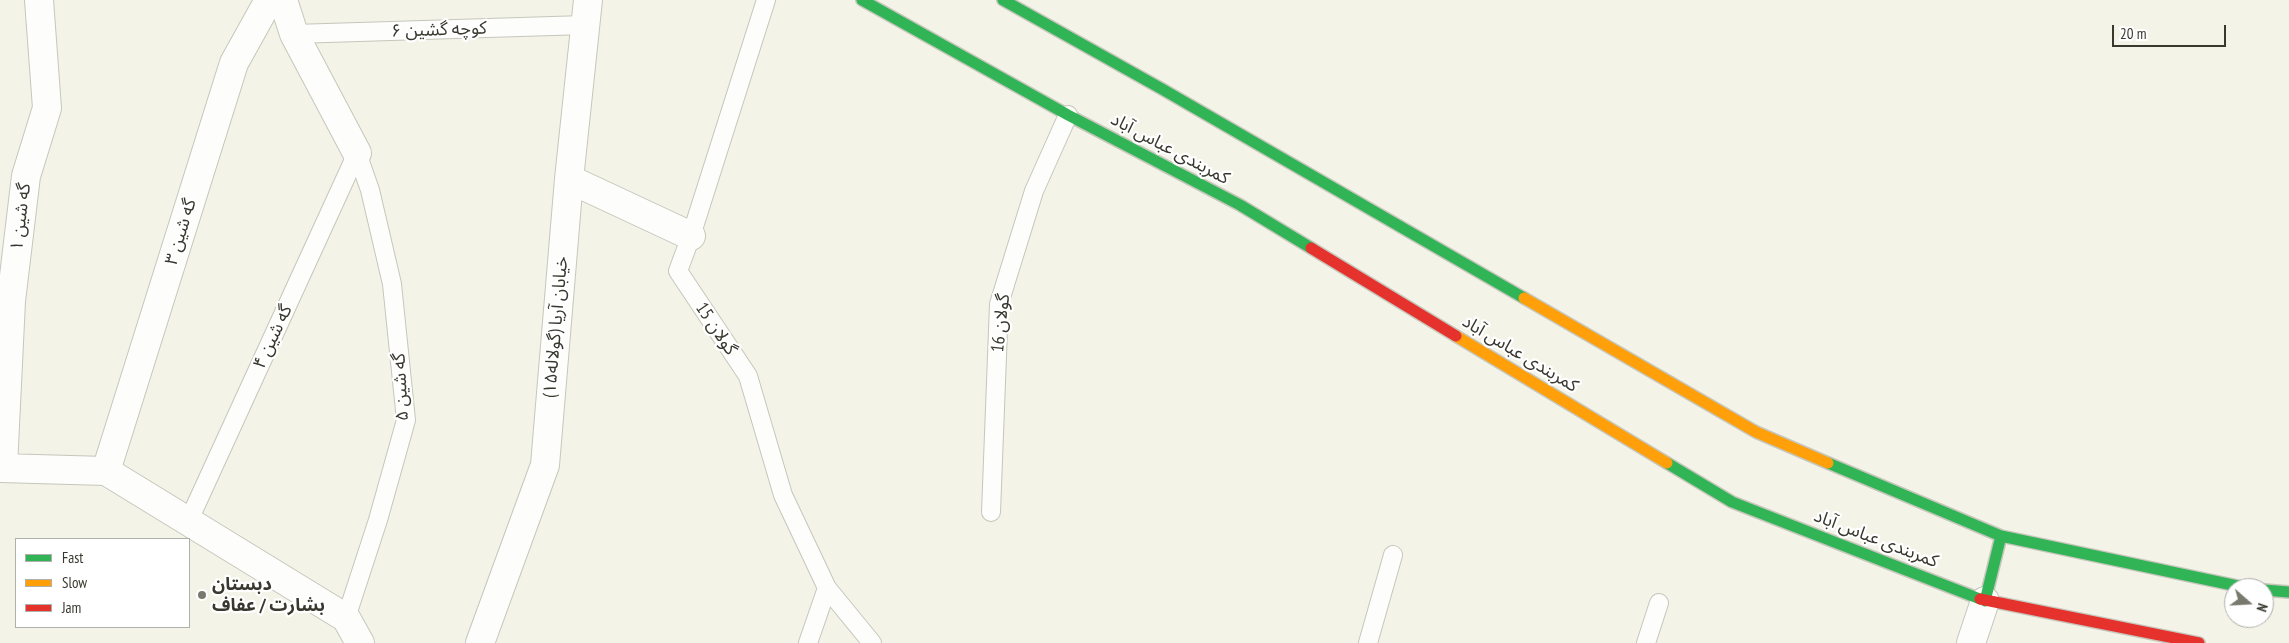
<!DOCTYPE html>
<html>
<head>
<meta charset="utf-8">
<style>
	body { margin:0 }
	#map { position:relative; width:2289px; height:643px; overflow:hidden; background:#f3f3e7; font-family:"PT Sans Narrow",sans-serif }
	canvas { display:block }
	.legend { position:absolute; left:15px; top:538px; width:175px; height:90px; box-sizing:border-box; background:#fff; border:1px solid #afafac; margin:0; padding:6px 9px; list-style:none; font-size:15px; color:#38382f }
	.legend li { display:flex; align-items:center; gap:10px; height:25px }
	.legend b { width:25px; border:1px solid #afafac }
	.north { position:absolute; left:2224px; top:578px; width:50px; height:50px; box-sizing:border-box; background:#fff; border:1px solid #afafac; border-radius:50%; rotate:109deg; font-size:14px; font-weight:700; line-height:20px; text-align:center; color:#38382f }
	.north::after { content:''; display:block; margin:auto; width:18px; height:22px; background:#79796f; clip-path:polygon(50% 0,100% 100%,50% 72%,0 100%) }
	.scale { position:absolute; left:2112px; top:25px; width:114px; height:22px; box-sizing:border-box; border:2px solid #38382f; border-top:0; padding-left:6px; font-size:15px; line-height:18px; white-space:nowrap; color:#38382f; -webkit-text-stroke:4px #fff; paint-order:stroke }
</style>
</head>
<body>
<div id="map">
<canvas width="2289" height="643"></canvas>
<ul class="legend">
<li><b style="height:6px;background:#30b455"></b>Fast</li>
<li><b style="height:6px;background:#ff9f0a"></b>Slow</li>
<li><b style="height:6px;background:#e5322d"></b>Jam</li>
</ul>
<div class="north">N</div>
<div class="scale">20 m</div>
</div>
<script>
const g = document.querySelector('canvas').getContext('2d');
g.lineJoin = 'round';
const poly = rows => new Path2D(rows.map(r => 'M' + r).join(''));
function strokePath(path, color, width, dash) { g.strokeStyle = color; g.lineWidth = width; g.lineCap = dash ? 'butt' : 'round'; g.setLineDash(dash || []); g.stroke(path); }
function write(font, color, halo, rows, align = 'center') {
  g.font = font + ' "PT Sans Narrow","Noto Sans Arabic",sans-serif'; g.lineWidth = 4.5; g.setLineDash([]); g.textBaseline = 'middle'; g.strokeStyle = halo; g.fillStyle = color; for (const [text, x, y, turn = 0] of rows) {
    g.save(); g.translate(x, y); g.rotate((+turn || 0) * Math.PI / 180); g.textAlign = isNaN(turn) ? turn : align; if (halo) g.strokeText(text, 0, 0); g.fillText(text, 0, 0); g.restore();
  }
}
const lane = poly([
	[766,0,691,236,678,271,748,376,783,495,827,588,872,643],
	[294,34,585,25],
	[991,512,999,304,1034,191,1068,115],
	[189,520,357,153],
	[346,618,378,520,406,420,392,284,370,190,357,153],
	[808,643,827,588],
	[1368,643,1393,555],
	[1646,643,1659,603]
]);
const street = poly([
	[283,0,294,34,357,153],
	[569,179,691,236],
	[3,467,11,301,26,176,47,108,39,0],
	[0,468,106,471,346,618,360,643],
	[106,471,234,63,269,0],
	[480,643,545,465,569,179,588,0],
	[1971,643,1985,601]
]);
const fast = poly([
	[862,0,1068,115,1240,205,1311,248],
	[1003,0,1162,89,1524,298],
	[1667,463,1732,502,1980,599],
	[1828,463,2001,536,2247,588],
	[2264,590,2289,592],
	[1985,601,2001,536]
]);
const slow = poly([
	[1524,298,1756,432,1828,463],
	[1456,336,1667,463]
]);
const jam = poly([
	[1311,248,1456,336],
	[1980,599,2199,643]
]);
strokePath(lane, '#c6c6bc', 20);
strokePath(street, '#c6c6bc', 30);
strokePath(fast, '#c6c6bc', 14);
strokePath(slow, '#c6c6bc', 14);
strokePath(jam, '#c6c6bc', 14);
strokePath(lane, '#fdfdfb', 18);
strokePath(street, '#fdfdfb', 28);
strokePath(fast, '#30b455', 11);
strokePath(slow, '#ff9f0a', 11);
strokePath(jam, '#e5322d', 11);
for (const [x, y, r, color] of [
	[202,595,5,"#79796f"]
]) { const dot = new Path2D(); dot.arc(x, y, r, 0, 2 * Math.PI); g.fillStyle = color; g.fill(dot); strokePath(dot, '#fff', 2); }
write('18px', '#38382f', '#fff', [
	["کوچه گشین ۶",439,30,-2],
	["کمربندی عباس آباد",1170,149,28],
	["گه شین ۱",21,217,-83],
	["گه شین ۳",181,232,-73],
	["گولان 16",1001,323,-84],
	["خیابان آریا (گولاله۱۵)",556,327,-85],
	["گولان 15",716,329,56],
	["گه شین ۴",273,337,-65],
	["کمربندی عباس آباد",1520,354,31],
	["گه شین ۵",401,387,-93],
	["کمربندی عباس آباد",1876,539,21]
]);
write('bold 18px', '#38382f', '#fff', [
	["دبستان",212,585],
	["بشارت / عفاف",212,606]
], 'left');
</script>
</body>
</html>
